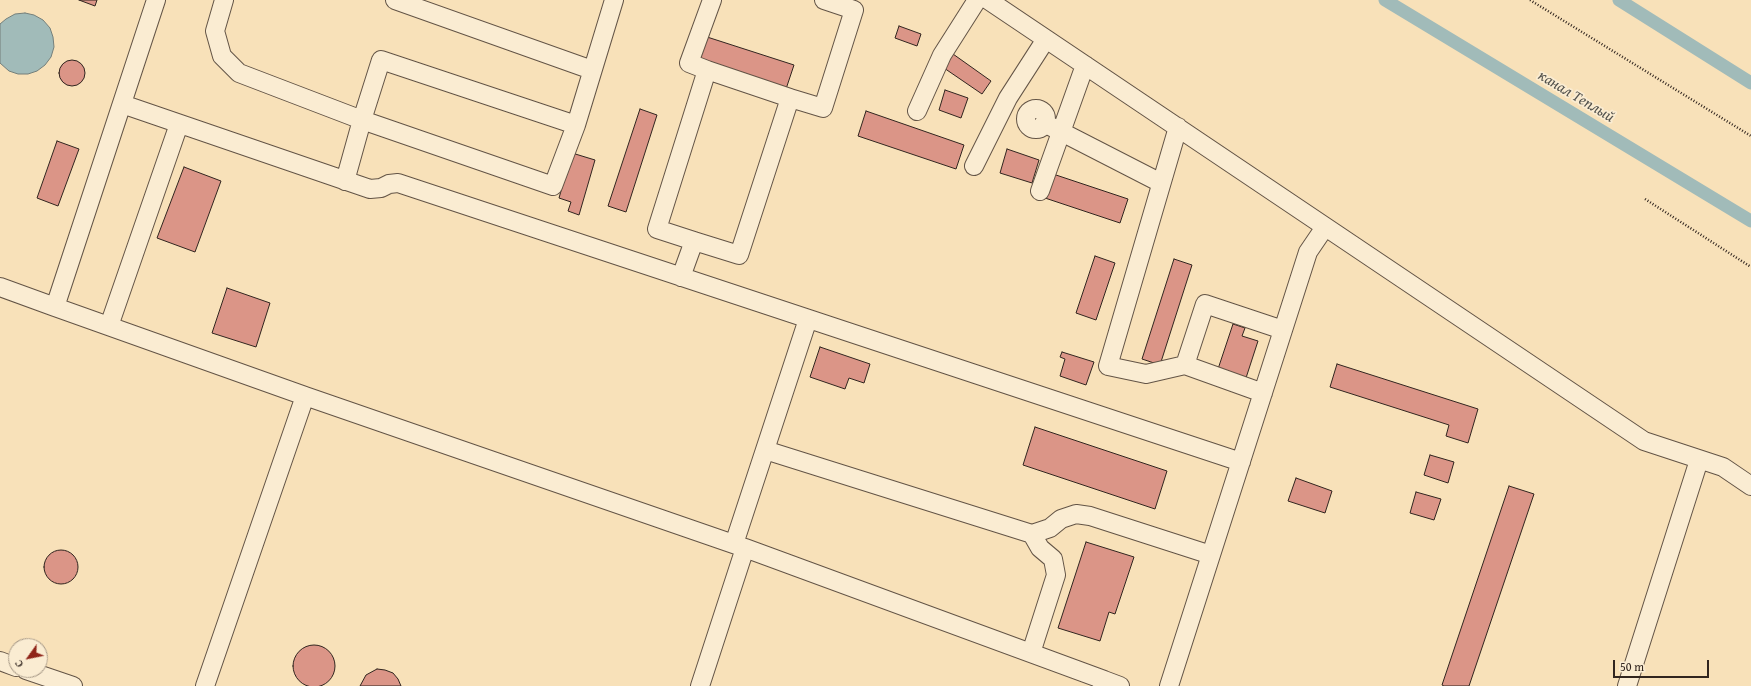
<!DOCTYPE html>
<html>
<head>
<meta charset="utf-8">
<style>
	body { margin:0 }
	#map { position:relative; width:1751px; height:686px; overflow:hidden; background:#f8e1b9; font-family:"Gentium Book Plus",serif }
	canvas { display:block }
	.north { position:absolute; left:8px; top:638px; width:40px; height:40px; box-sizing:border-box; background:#faecd2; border:1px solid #aa9c8a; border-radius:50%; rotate:237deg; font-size:11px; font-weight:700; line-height:16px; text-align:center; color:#31251f }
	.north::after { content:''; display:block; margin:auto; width:14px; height:18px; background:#8f2418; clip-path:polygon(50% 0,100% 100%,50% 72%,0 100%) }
	.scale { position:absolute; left:1613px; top:660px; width:96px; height:18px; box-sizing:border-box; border:2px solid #31251f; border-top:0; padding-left:5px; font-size:12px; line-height:14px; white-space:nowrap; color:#31251f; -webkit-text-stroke:3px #faecd2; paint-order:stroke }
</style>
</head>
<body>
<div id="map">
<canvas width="1751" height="686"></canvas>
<div class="north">С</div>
<div class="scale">50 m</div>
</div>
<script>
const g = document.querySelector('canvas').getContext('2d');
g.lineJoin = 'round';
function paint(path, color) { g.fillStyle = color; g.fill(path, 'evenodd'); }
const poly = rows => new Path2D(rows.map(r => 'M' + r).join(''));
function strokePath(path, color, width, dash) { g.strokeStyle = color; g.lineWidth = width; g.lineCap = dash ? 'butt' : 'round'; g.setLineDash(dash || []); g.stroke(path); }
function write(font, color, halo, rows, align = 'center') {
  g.font = font + ' "Gentium Book Plus",serif'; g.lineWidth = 3.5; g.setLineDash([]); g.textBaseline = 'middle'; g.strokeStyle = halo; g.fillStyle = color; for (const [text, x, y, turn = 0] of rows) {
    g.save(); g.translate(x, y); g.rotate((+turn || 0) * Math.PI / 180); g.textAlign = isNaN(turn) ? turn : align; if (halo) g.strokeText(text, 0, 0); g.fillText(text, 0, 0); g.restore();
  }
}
const water = poly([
	[25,13,34,15,43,20,50,28,53,37,54,47,51,57,45,65,37,71,28,74,18,74,9,71,0,63,0,24,6,19,15,14,25,13]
]);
paint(water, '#a1bbb9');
strokePath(water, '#747f7b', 1);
strokePath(poly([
	[1385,0,1751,221],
	[1619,0,1751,83]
]), '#a1bbb9', 13);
const building = poly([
	[79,0,97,0,95,6,79,0],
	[899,26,921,34,917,46,895,38,899,26],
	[704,36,794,65,786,89,696,60,704,36],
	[953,54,991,81,982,94,944,68,953,54],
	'59 73a13 13 0 1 1 26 0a13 13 0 1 1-26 0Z',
	[945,90,968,98,961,118,939,110,945,90],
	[640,109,657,115,626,212,608,206,640,109],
	[866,111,964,145,956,169,858,136,866,111],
	[57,141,79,149,58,206,37,198,57,141],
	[1007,149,1039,160,1032,183,1000,173,1007,149],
	[572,153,595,160,579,215,568,211,571,202,559,198,572,153],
	[184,167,221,181,195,252,157,238,184,167],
	[1053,174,1128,199,1120,223,1045,198,1053,174],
	[1095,256,1115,263,1096,320,1076,313,1095,256],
	[1174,259,1192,265,1160,365,1142,359,1174,259],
	[227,288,270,303,256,347,212,333,227,288],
	[1233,324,1245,328,1242,336,1258,341,1245,381,1217,372,1233,324],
	[820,347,870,364,864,383,849,378,845,389,810,377,820,347],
	[1062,352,1094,362,1086,385,1060,376,1065,359,1060,357,1062,352],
	[1337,364,1478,409,1468,443,1446,436,1449,425,1330,387,1337,364],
	[1035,427,1167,471,1155,509,1023,465,1035,427],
	[1430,455,1454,462,1448,483,1424,475,1430,455],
	[1296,478,1332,491,1325,513,1288,501,1296,478],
	[1509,486,1534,494,1469,686,1444,686,1442,685,1509,486],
	[1416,492,1441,499,1434,520,1410,513,1416,492],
	[1086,542,1134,557,1115,614,1109,612,1100,641,1058,628,1086,542],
	'44 567a17 17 0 1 1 34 0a17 17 0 1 1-34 0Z',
	'293 666a21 21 0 1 1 42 0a21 21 0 1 1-42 0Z',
	[377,669,385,670,393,673,398,679,401,686,360,686,366,675,377,669]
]);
paint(building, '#db9587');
strokePath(building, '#31251f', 1);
const minor = poly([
	[156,0,55,307,305,396,205,686],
	[224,0,215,31,222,56,239,73,362,120,553,186,576,125,381,60,362,120,345,181],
	[395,0,592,70],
	[988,0,1644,441,1723,467,1751,486],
	[707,70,689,63,712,0],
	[790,98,823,108,854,10,824,0],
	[122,104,370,189,381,188,389,184,398,183,1241,462],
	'1026 119a10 10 0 1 1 20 0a10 10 0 1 1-20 0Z',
	[917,111,942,55,977,0],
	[1044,123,1161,183],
	[576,125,614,0],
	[1178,127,1108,366,1146,374,1185,365,1263,393],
	[974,166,1008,98,1046,39],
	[1040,191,1085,65],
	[681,277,694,241,657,229,707,70,790,98,739,255,694,241],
	[0,287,55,307],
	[109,326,179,124],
	[1185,365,1205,304,1283,330],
	[305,396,745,548,700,686],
	[765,450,1032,534,1050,528,1061,519,1076,514,1090,516,1211,555],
	[734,544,808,319],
	[745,548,1104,680,1102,686],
	[1031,653,1056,575,1053,559,1040,548,1032,534],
	[0,661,16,667],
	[26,670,73,686],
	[1104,680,1120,686],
	[1169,686,1308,252,1325,227],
	[1627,686,1699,460]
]);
strokePath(minor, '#635446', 20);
strokePath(poly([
	[1530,0,1751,136],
	[1645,199,1751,267]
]), '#31251f', 2.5, [1, 2]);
strokePath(minor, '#faecd2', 18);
write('italic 15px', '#53524d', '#faecd2', [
	["канал Теплый",1576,97,31]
]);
</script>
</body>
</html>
